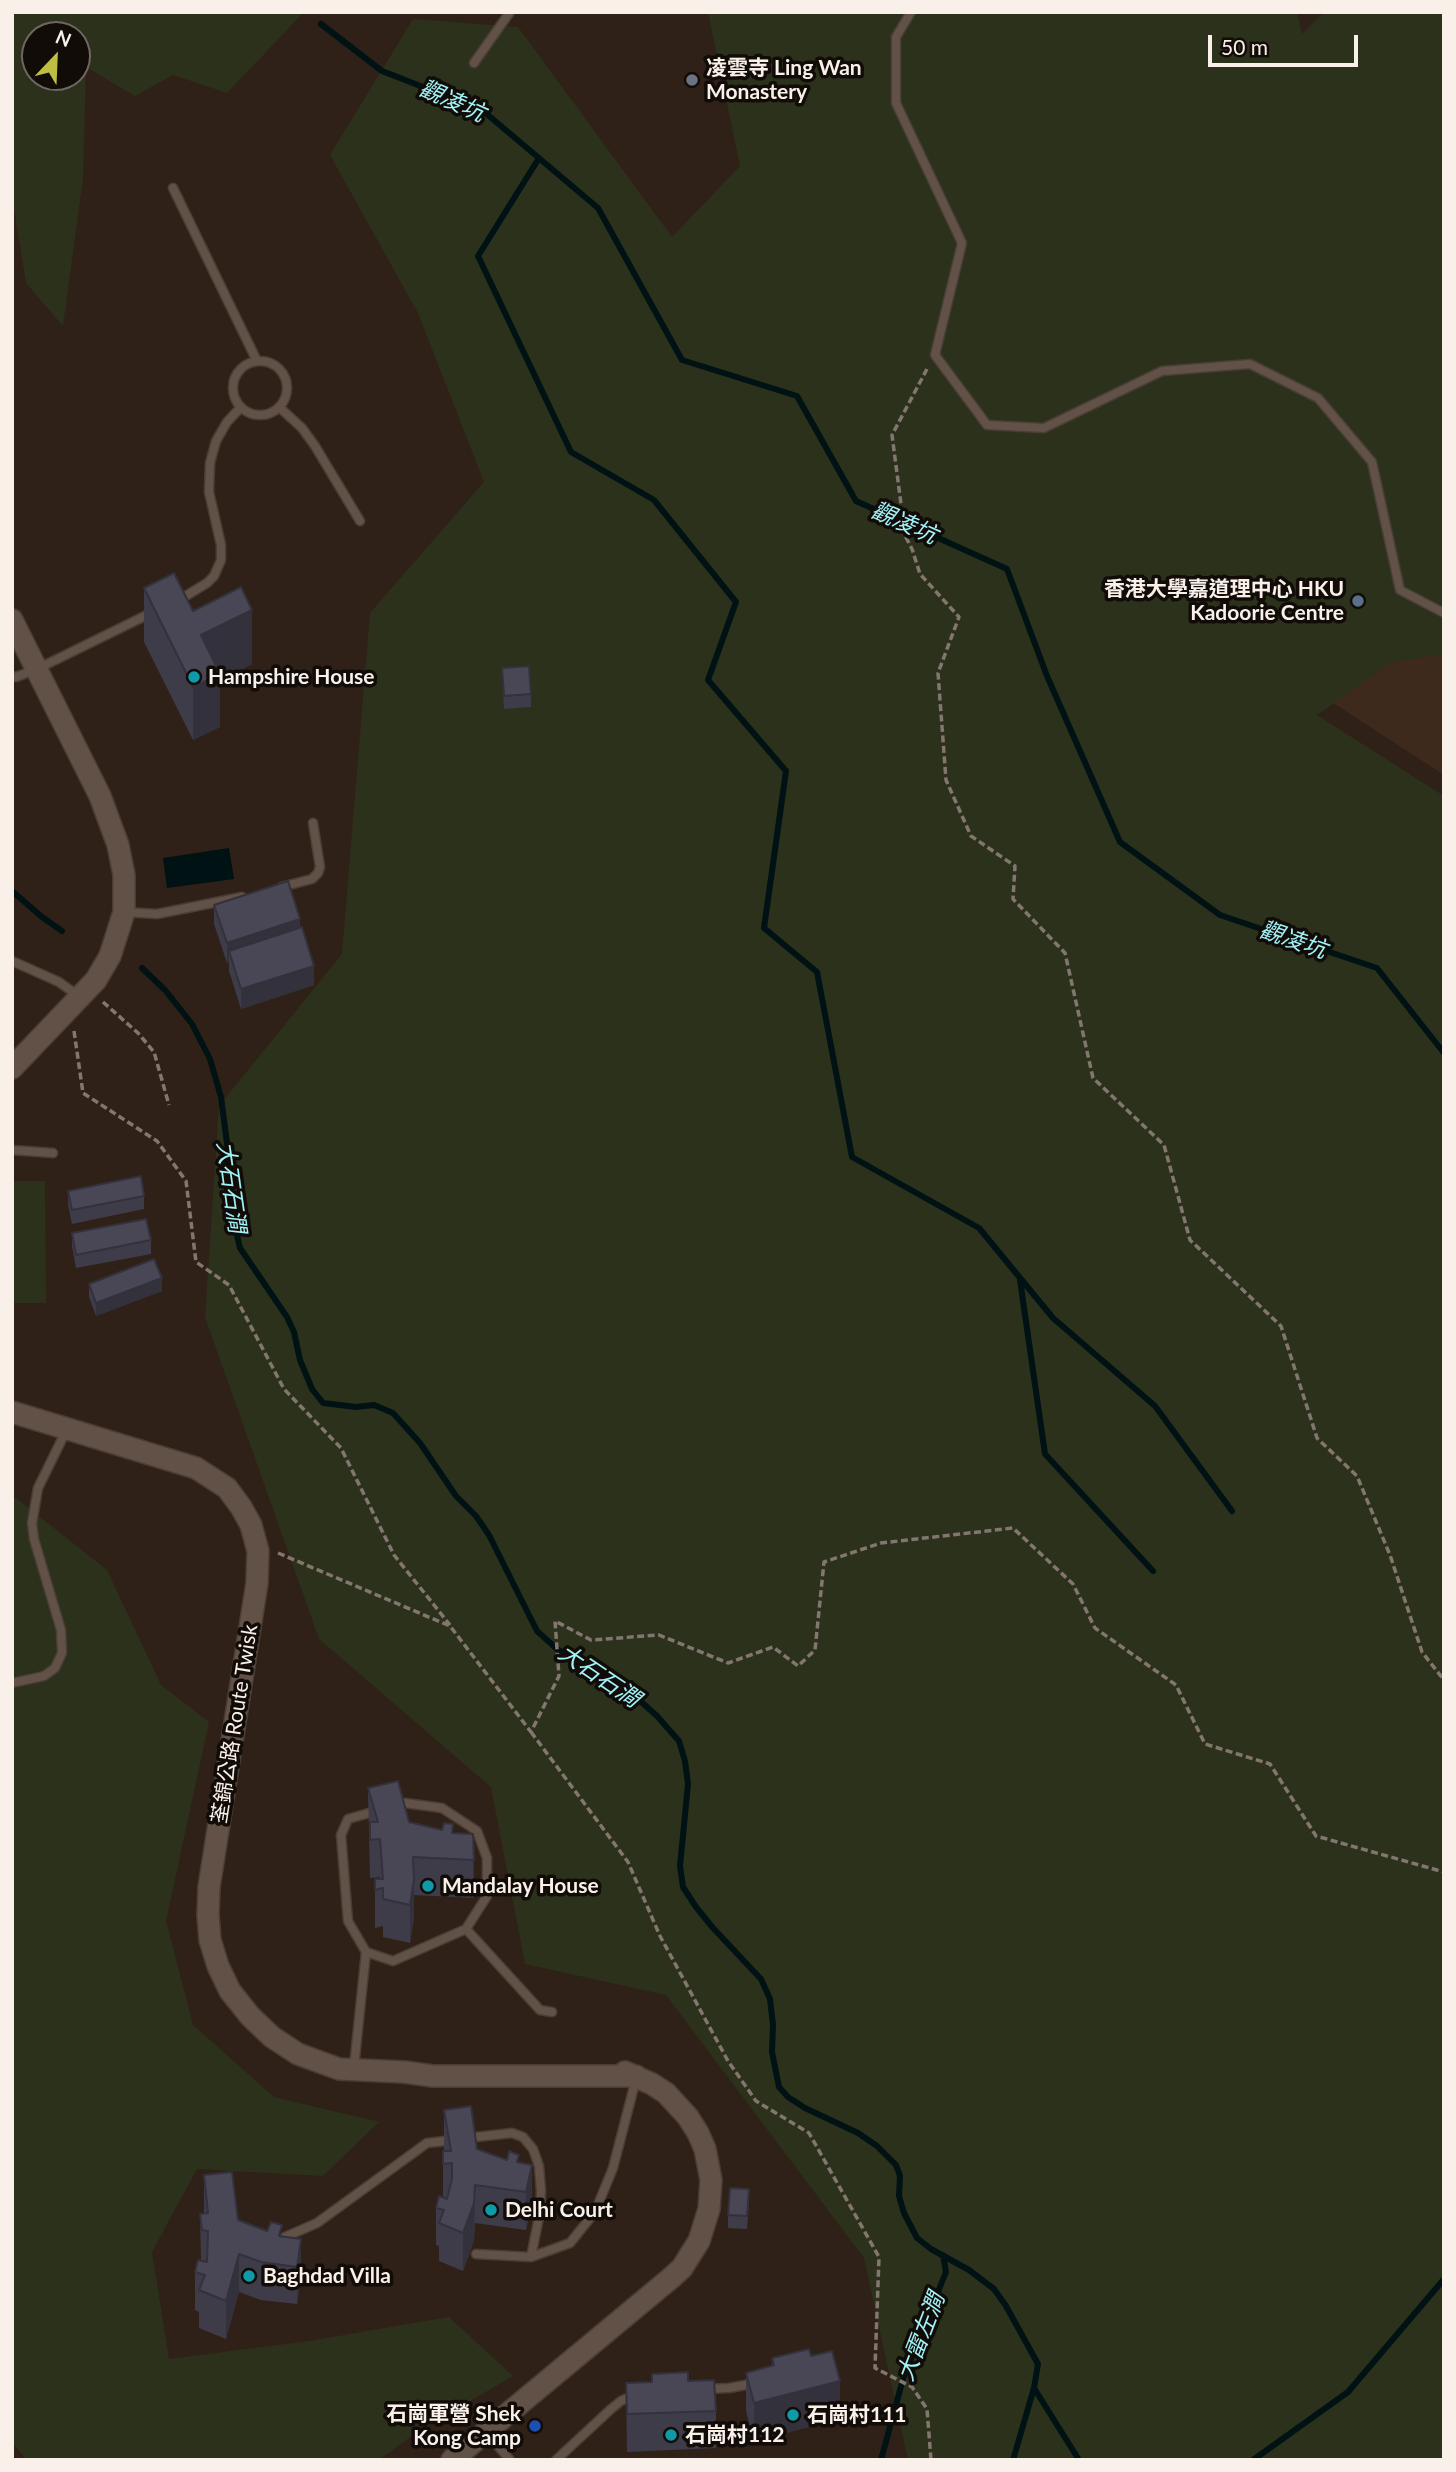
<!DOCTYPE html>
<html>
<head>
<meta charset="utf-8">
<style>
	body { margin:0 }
	#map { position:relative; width:1456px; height:2472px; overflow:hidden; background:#2f2117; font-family:Lato,sans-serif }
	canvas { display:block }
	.frame { position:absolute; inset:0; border:14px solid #f9f0e9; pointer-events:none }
	.north { position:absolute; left:21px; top:21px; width:70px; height:70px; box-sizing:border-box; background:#120c08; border:2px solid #6e6762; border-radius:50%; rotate:23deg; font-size:19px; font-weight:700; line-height:28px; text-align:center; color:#f9f0e9 }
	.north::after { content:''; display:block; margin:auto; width:24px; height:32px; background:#bebf42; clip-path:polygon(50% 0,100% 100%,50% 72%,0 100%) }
	.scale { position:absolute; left:1208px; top:35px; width:150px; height:32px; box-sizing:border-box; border:4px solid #f9f0e9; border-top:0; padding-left:9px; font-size:21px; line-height:24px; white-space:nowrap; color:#f9f0e9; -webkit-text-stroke:5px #120c08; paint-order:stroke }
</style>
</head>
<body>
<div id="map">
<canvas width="1456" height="2472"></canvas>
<div class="frame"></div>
<div class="north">N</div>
<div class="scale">50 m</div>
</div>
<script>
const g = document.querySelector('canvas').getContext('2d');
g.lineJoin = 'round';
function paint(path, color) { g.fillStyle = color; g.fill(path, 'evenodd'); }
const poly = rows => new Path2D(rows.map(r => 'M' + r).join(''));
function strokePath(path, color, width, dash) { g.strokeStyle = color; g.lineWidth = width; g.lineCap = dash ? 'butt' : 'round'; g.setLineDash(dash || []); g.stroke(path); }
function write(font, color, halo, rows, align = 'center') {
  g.font = font + ' Lato,"Noto Sans TC",sans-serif'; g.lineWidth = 7; g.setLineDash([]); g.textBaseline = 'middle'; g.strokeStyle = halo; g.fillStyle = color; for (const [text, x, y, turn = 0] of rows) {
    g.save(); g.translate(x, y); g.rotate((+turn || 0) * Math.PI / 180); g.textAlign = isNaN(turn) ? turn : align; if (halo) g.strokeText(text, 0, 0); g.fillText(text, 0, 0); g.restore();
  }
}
paint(poly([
	[1444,528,1444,775,1255,652]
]), '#3e2a1d');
paint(poly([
	[12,12,304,12,227,93,173,75,135,96,86,67,83,178,63,326,26,283,12,196],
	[35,35,77,35,77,77,35,77],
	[708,12,1297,12,1302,34,1324,12,1444,12,1444,654,1391,662,1317,715,1444,796,1444,2460,908,2460,864,2258,666,1995,525,1964,491,1787,319,1639,205,1317,219,1106,342,954,370,613,484,482,418,313,330,155,413,19,518,27,672,237,740,166],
	[12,1181,45,1181,46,1303,12,1303],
	[12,1495,107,1570,161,1685,209,1722,166,1921,193,2025,274,2097,379,2122,323,2176,197,2169,152,2252,169,2359,309,2341,449,2317,513,2376,417,2432,379,2460,27,2460,12,2442]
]), '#2c311c');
paint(poly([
	[229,848,234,879,167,888,163,858]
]), '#001213');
strokePath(poly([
	[321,24,382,71,482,110,598,208,682,360,797,396,856,501,1007,569,1047,676,1120,842,1220,915,1377,968,1444,1053],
	[539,158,478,256,571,452,654,500,736,602,708,680,786,771,764,928,817,972,852,1157,979,1228,1053,1318,1155,1406,1232,1511],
	[12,891,42,917,62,931],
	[142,968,165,990,192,1024,210,1059,221,1097,229,1159,228,1198,240,1248,287,1317,294,1332,300,1360,312,1389,323,1403,356,1407,374,1405,393,1413,420,1443,456,1496,476,1516,489,1535,537,1631,557,1649,628,1690,657,1716,679,1741,685,1761,688,1784,680,1866,683,1887,696,1907,713,1928,761,1979,770,1999,773,2025,772,2052,779,2087,788,2097,805,2108,858,2133,877,2146,896,2165,900,2176,899,2196,904,2213,917,2238,931,2249,969,2270,994,2289,1006,2306,1038,2364,1034,2388,1013,2460],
	[1020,1280,1045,1454,1153,1571],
	[1034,2388,1079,2460],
	[881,2460,903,2379,946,2272,943,2255],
	[1253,2460,1348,2392,1444,2279]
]), '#001213', 6);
const lane = poly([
	[911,12,896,37,896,103,962,243,935,355,987,425,1044,428,1162,371,1250,364,1318,398,1372,462,1400,590,1444,613],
	[474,63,510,12],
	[173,188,257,361],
	'233 388a27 27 0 1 1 54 0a27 27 0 1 1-54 0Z',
	[279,407,302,428,315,446,360,521],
	[179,600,207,583,214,576,221,560,221,545,209,492,210,463,216,441,227,422,241,407],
	[12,676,16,677,37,669,151,613],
	[281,887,312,879,318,873,320,867,313,823],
	[124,912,157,914,242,897],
	[12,961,59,982,77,995],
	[12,1150,53,1153],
	[12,1683,44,1676,55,1668,62,1653,61,1630,34,1539,32,1523,38,1488,66,1431],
	[466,1929,540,2010,552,2012],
	[366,1952,393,1961,466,1929,487,1896,487,1858,477,1831,442,1808,405,1803,395,1806],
	[354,2067,366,1952,348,1921,341,1835,348,1819,376,1811],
	[467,2138,512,2133,523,2137,533,2149,539,2166,541,2191,540,2212,531,2257],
	[285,2237,317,2223,427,2143,454,2140],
	[476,2254,531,2257,570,2243,595,2212,613,2168,636,2079],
	[706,2389,729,2388,756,2383],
	[486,2432,510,2460],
	[556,2460,611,2409,621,2401,634,2395]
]);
const secondary = poly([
	[12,620,100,796,118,845,124,875,124,912,110,956,96,980,12,1068],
	[12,1412,196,1468,227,1488,241,1507,251,1525,258,1551,257,1583,209,1887,208,1915,210,1940,218,1966,230,1991,250,2016,272,2037,298,2054,339,2069,404,2072,433,2076,636,2076],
	[452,2460,671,2278,682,2268,699,2241,709,2209,711,2180,705,2149,698,2133,688,2117,666,2093,652,2084,625,2072]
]);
strokePath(lane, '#493d36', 11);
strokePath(secondary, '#493d36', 24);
strokePath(poly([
	[927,369,892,435,901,504,900,526,912,549,920,574,959,617,938,673,946,780,971,836,1015,866,1013,899,1065,953,1093,1078,1164,1145,1190,1240,1281,1326,1317,1438,1357,1476,1390,1555,1422,1652,1444,1680],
	[103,1002,138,1033,154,1052,169,1105],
	[74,1031,83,1093,157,1141,186,1181,196,1262,229,1285,284,1389,341,1448,394,1555,450,1625],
	[278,1553,450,1626,531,1732,559,1676,555,1621,591,1640,659,1635,728,1663,773,1647,798,1666,815,1650,824,1562,881,1543,1013,1528,1073,1584,1095,1628,1176,1685,1205,1744,1270,1764,1316,1836,1444,1872],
	[531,1732,628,1862,660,1936,728,2061,756,2101,809,2133,879,2257,875,2368,912,2387,927,2409,931,2460]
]), '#82766e', 3.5, [7, 3.5]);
strokePath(lane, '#615146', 8);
strokePath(secondary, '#615146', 21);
paint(poly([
	[144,588,193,611,252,664,220,680,220,727,193,740,144,642],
	[502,668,531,694,531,707,504,709],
	[214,905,300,928,314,985,241,1009,229,971,229,962,227,963,214,924],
	[68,1191,144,1196,144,1209,72,1224,68,1204],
	[72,1233,151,1240,151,1254,76,1268,72,1246],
	[89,1284,162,1291,96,1316,89,1297],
	[368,1788,409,1822,453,1833,473,1834,474,1898,414,1895,414,1918,410,1943,383,1937,383,1926,375,1928,375,1879,380,1879,380,1877,370,1878],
	[444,2110,477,2149,519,2163,532,2203,526,2230,475,2223,474,2241,463,2271,439,2261,439,2246,436,2245,436,2208,443,2197,443,2151,444,2151],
	[204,2175,238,2220,282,2236,301,2239,301,2277,297,2304,261,2300,239,2292,226,2339,199,2328,199,2312,195,2310,195,2272,201,2261,200,2214,204,2214],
	[749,2203,747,2229,728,2228,728,2215],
	[811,2356,840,2419,754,2441,746,2411,746,2373,772,2366,772,2358],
	[688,2381,716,2411,716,2448,627,2452,626,2383]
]), '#3f3c4a');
paint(poly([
	[252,610,252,664,220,680,220,727,193,740,193,687,201,635],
	[300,919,300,939,229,951,229,962,227,963,227,943],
	[314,966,314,985,241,1009,241,989],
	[162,1278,162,1291,96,1316,96,1303],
	[414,1880,414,1918,410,1943,410,1905],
	[532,2165,532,2203,526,2230,526,2192],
	[475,2185,474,2241,463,2271,463,2233],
	[301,2239,301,2277,297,2304,297,2267],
	[239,2254,239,2292,226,2339,226,2301],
	[840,2381,840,2419,754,2441,754,2403]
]), '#33313c');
const building = poly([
	[174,573,193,611,241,587,252,610,201,635,220,674,193,687,144,588,174,573],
	[529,666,531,694,504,696,502,668,529,666],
	[288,881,300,919,227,943,214,905,288,881],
	[302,927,314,966,241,989,229,951,302,927],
	[141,1176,144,1196,72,1210,68,1191,141,1176],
	[146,1219,151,1240,76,1255,72,1233,146,1219],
	[154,1259,162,1278,96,1303,89,1284,154,1259],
	[398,1781,409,1822,442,1830,444,1823,453,1824,452,1833,473,1834,474,1860,413,1857,414,1880,410,1905,383,1899,383,1888,375,1890,375,1879,383,1879,380,1839,370,1840,370,1822,378,1822,368,1788,398,1781],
	[471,2106,477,2149,507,2160,509,2151,519,2155,517,2162,532,2165,526,2192,475,2185,474,2203,463,2233,439,2223,444,2210,436,2208,439,2196,447,2199,452,2179,452,2163,443,2164,443,2151,451,2151,444,2110,471,2106],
	[232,2172,238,2220,267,2231,271,2222,282,2225,279,2236,301,2239,297,2267,261,2262,239,2254,226,2301,199,2290,205,2275,195,2272,198,2260,207,2262,208,2231,202,2230,200,2214,208,2213,204,2175,232,2172],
	[730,2188,749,2189,747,2216,728,2215,730,2188],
	[809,2349,811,2356,832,2351,840,2381,754,2403,746,2373,774,2365,772,2358,809,2349],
	[688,2372,688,2381,714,2380,716,2411,627,2414,626,2383,652,2382,652,2374,688,2372]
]);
paint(building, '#494656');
strokePath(building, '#33313c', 2);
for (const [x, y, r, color] of [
	[692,80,7,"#6b7280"],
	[1358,601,7,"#5c6f8a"],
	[194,677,7,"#0f9aa8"],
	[428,1886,7,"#0f9aa8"],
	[491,2210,7,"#0f9aa8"],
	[249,2276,7,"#0f9aa8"],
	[793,2415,7,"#0f9aa8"],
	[535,2426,7,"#1a4fb4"],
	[671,2435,7,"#0f9aa8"]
]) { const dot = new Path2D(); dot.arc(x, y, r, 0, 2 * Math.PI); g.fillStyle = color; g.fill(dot); strokePath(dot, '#120c08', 2.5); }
write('bold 21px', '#f9f0e9', '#120c08', [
	["凌雲寺 Ling Wan",706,68],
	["Monastery",706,92],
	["香港大學嘉道理中心 HKU",1344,589,"right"],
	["Kadoorie Centre",1344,613,"right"],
	["Hampshire House",208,677],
	["Mandalay House",442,1886],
	["Delhi Court",505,2210],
	["Baghdad Villa",263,2276],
	["石崗軍營 Shek",521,2414,"right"],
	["Kong Camp",521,2438,"right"],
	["石崗村111",807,2415],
	["石崗村112",685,2435]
], 'left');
write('21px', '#f9f0e9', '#120c08', [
	["荃錦公路 Route Twisk",235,1724,-81]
]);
write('italic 23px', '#a1f3f8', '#120c08', [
	["觀凌坑",452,101,24],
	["觀凌坑",904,523,24],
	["觀凌坑",1293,940,19],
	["大石石澗",231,1187,82],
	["大石石澗",599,1676,34],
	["大雷左澗",921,2337,-69]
]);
</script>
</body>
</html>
